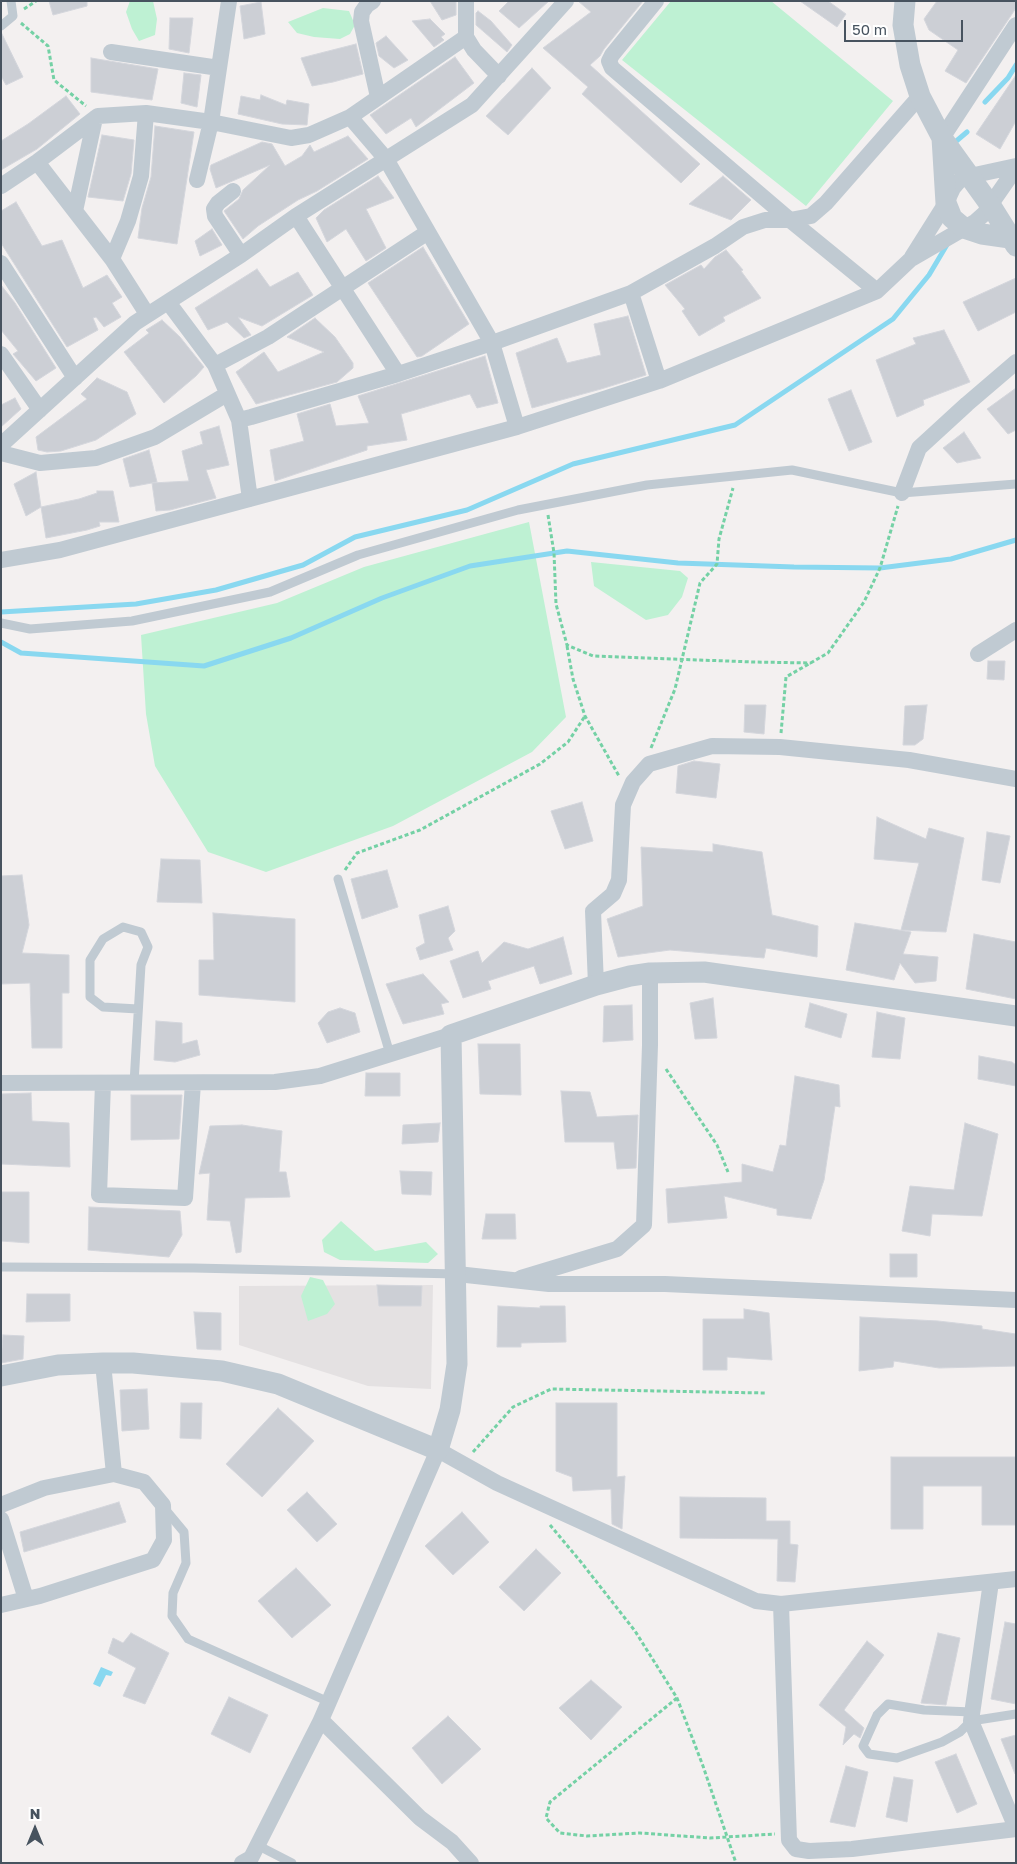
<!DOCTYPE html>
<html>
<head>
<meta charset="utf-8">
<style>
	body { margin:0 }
	#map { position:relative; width:1017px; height:1864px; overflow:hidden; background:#f3f0f0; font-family:"Golos Text",sans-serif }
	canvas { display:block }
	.frame { position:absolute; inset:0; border:2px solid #47535f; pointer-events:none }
	.north { position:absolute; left:10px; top:1804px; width:50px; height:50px; -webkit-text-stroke:4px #fff; paint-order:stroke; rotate:0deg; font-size:14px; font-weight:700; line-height:20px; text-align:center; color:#47535f }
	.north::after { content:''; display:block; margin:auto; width:18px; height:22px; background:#47535f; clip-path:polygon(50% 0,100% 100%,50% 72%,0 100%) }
	.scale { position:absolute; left:844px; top:20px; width:119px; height:22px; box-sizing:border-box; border:2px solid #47535f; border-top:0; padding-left:6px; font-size:15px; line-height:18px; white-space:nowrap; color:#47535f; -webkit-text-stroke:4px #fff; paint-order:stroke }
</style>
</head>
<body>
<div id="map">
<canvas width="1017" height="1864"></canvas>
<div class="frame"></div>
<div class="north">N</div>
<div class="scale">50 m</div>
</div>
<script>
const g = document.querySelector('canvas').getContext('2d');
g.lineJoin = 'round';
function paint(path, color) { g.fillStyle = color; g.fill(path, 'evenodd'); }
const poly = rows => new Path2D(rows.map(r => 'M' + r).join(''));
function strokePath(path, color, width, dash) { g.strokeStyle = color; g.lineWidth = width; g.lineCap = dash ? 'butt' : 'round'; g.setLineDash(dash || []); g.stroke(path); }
paint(poly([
	[433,1285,431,1389,368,1386,239,1345,239,1286]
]), '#e4e1e2');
paint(poly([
	[130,1,153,1,157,19,155,35,139,41,132,29,126,12],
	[671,1,771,1,893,101,806,206,622,60],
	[323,8,349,11,355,25,350,34,340,39,314,37,297,33,288,22],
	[529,522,566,717,532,752,393,826,266,872,208,852,155,766,146,714,141,635,277,603,364,567],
	[591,562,680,571,688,578,682,597,668,615,646,620,594,586],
	[341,1221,375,1251,426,1242,438,1254,428,1263,340,1260,324,1252,322,1240],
	[310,1277,323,1280,335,1304,327,1314,308,1321,301,1296]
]), '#bef1d3');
paint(poly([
	[101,1667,113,1672,111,1676,106,1675,100,1687,93,1684]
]), '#89d8f0');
strokePath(poly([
	[985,102,1008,78,1016,65],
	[954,145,954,143,967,132],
	[1,612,136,604,216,590,303,565,355,537,467,510,573,464,735,425,893,319,929,275,948,243],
	[1,642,21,653,204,666,291,638,382,598,470,566,554,553,567,551,678,563,794,567,880,568,951,559,1016,540]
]), '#89d8f0', 5);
const building = poly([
	[49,1,87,1,87,6,53,15,49,1],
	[430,1,456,1,456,15,442,20,430,1],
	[509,1,549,1,519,28,499,11,509,1],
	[578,1,643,1,604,49,600,56,590,65,700,164,681,183,582,94,588,87,543,48,591,12,578,1],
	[800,1,828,1,846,14,837,27,800,1],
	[937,1,1016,1,1016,8,966,83,945,71,958,50,929,30,924,19,937,1],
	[261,2,265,34,244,39,240,6,261,2],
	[478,11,491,21,512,45,507,52,476,25,476,13,478,11],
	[170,18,193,18,189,53,169,49,170,18],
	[430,19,445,34,441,37,444,40,434,47,412,21,430,19],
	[1,32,23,77,6,85,1,76,1,32],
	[386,36,408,60,394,68,379,56,376,43,386,36],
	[356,44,363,74,333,82,312,86,301,58,356,44],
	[455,57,474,83,416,127,411,118,386,134,370,115,455,57],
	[91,58,158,69,152,100,91,92,91,58],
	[532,68,551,88,508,135,486,116,532,68],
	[184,73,201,75,197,107,181,103,184,73],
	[1016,75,1016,121,1000,149,976,134,1016,75],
	[261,95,286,105,287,100,309,104,307,125,282,124,238,114,241,96,260,100,261,95],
	[66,96,80,114,37,149,1,170,1,141,28,124,66,96],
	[155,126,194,132,177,244,138,238,142,208,151,177,155,126],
	[102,135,134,140,131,174,123,201,88,197,102,135],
	[348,136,368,159,317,191,298,200,258,226,243,239,224,211,239,199,243,190,270,165,216,188,210,169,211,165,262,142,272,144,285,166,302,156,310,145,314,152,348,136],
	[378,176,394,198,366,209,386,248,366,261,346,229,327,242,316,218,324,210,378,176],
	[723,176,751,200,731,220,689,204,723,176],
	[16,202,42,246,62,240,83,288,107,275,122,297,112,303,121,317,104,327,96,317,93,318,98,330,67,347,1,243,1,211,16,202],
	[212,229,222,245,200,256,195,241,212,229],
	[423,247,469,324,422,356,417,357,368,283,423,247],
	[726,250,743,270,741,271,761,298,723,317,725,321,699,336,682,311,685,309,665,285,701,265,704,269,715,257,726,250],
	[257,269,270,287,298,272,313,295,262,326,238,317,251,335,244,338,227,322,208,330,195,308,257,269],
	[1016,278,1016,312,978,331,963,302,1016,278],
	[1,285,15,303,56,368,36,381,13,354,18,351,1,330,1,285],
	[628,316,646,375,601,389,532,408,516,353,557,338,567,363,601,355,594,324,628,316],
	[315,318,335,337,353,363,353,368,337,382,256,404,236,372,264,352,278,372,324,352,287,337,315,318],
	[162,320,180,337,204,367,196,376,164,403,124,352,149,333,146,330,162,320],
	[944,330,970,382,923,400,924,405,897,417,876,360,916,344,913,338,944,330],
	[485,356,498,403,477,408,470,394,401,414,407,440,367,446,367,450,275,481,270,450,304,441,297,414,330,404,336,426,369,423,358,396,485,356],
	[97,378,127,392,136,414,96,440,61,451,47,452,38,450,36,437,87,399,81,394,97,378],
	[1016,388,1016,430,1008,434,987,409,1016,388],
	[851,390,872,442,849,451,828,399,851,390],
	[15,398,21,409,1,427,1,405,15,398],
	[219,426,229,465,206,470,216,498,170,510,156,511,152,483,189,481,182,451,203,444,200,432,219,426],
	[964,432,981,458,957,463,943,448,964,432],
	[149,450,157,482,130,487,123,459,149,450],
	[36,472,41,507,26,516,14,484,36,472],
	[97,491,113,491,119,522,99,522,100,526,87,530,46,538,41,507,79,499,97,493,97,491],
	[988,661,1005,661,1004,680,987,679,988,661],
	[745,705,766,705,764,734,744,732,745,705],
	[927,705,923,739,915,745,903,745,905,706,927,705],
	[694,761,720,764,716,798,676,793,678,766,694,761],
	[582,802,593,841,565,849,551,811,582,802],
	[877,817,926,839,929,828,964,838,946,932,901,930,919,863,874,859,877,817],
	[987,832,1010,836,1000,883,982,880,987,832],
	[713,844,762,852,772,915,818,926,817,957,766,948,764,958,670,950,618,957,607,919,643,906,641,847,713,852,713,844],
	[161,859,200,860,202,903,157,902,161,859],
	[387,870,398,907,362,919,351,879,387,870],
	[22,875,29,925,22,953,69,955,69,993,62,993,62,1048,32,1048,30,983,1,984,1,876,22,875],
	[448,906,455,931,448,938,453,950,420,960,416,948,425,943,419,915,448,906],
	[213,913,295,919,295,1002,199,995,199,960,214,960,213,913],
	[855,923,911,932,903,954,938,957,936,981,915,983,900,963,894,980,846,970,855,923],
	[974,934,1016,942,1016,999,966,989,974,934],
	[563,937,572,974,540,984,534,966,488,981,491,989,463,998,450,961,478,951,482,963,504,942,528,949,563,937],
	[423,974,449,1002,441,1004,444,1014,403,1024,386,984,423,974],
	[713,998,717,1038,695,1039,690,1003,713,998],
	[810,1003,847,1014,841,1038,805,1027,810,1003],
	[632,1005,633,1040,603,1042,604,1006,632,1005],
	[340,1008,355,1013,360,1032,327,1043,318,1023,328,1012,340,1008],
	[877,1012,905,1018,900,1059,872,1057,877,1012],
	[156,1021,182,1023,182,1044,197,1040,200,1055,175,1062,154,1060,156,1021],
	[478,1044,520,1044,521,1095,480,1094,478,1044],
	[979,1056,1012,1062,1016,1065,1016,1086,978,1079,979,1056],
	[366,1073,400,1073,400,1096,365,1096,366,1073],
	[795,1076,839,1085,840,1107,835,1106,824,1180,811,1219,777,1215,777,1209,724,1196,727,1218,668,1223,666,1189,742,1182,742,1164,773,1172,780,1145,786,1146,795,1076],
	[561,1091,590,1092,597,1117,638,1115,636,1168,617,1169,614,1142,565,1142,561,1091],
	[31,1093,32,1121,69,1123,70,1167,1,1164,1,1094,31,1093],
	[131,1095,182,1095,179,1139,131,1140,131,1095],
	[440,1123,438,1142,402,1144,403,1125,440,1123],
	[965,1123,998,1134,982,1216,932,1214,930,1236,902,1231,910,1186,954,1190,965,1123],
	[242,1125,282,1131,279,1172,286,1172,290,1197,245,1198,241,1252,236,1253,230,1221,207,1220,210,1173,199,1174,210,1126,242,1125],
	[400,1171,432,1172,431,1195,402,1194,400,1171],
	[1,1192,29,1192,29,1243,1,1241,1,1192],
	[89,1207,180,1211,182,1235,169,1257,88,1250,89,1207],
	[486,1214,515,1214,516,1239,482,1239,486,1214],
	[890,1254,917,1254,917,1277,890,1277,890,1254],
	[377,1285,422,1286,421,1306,379,1306,377,1285],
	[27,1294,70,1294,70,1321,26,1322,27,1294],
	[498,1306,540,1308,540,1306,565,1306,566,1342,521,1343,521,1347,497,1347,498,1306],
	[744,1309,769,1313,772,1360,727,1357,727,1370,703,1370,703,1319,744,1319,744,1309],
	[194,1312,221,1313,221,1350,197,1349,194,1312],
	[860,1317,938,1321,982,1326,982,1329,1016,1334,1016,1366,939,1368,894,1361,893,1367,859,1371,860,1317],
	[3,1335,24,1336,23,1359,1,1363,3,1335],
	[147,1389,149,1429,122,1431,120,1390,147,1389],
	[181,1403,202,1403,201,1439,180,1438,181,1403],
	[556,1403,617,1403,617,1477,625,1476,622,1529,612,1524,611,1489,573,1491,572,1477,556,1471,556,1403],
	[278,1408,314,1441,262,1497,226,1464,278,1408],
	[891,1457,1016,1457,1016,1525,982,1525,982,1486,923,1486,923,1529,891,1529,891,1457],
	[307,1492,337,1524,317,1542,287,1510,307,1492],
	[680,1497,766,1498,766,1521,790,1521,790,1544,798,1545,795,1582,777,1581,778,1539,680,1538,680,1497],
	[119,1502,126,1522,24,1552,20,1532,119,1502],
	[462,1512,489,1542,453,1575,425,1546,462,1512],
	[536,1549,561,1573,524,1611,499,1587,536,1549],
	[296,1568,331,1605,292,1638,258,1601,296,1568],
	[1005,1622,1016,1624,1016,1704,991,1699,1005,1622],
	[131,1633,169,1653,145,1704,123,1696,136,1668,108,1653,113,1638,123,1643,131,1633],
	[938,1633,960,1638,946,1705,921,1703,938,1633],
	[867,1641,884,1655,844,1710,864,1728,860,1738,854,1734,843,1745,846,1727,819,1705,867,1641],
	[591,1680,622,1707,591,1740,559,1708,591,1680],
	[229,1697,268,1715,250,1753,211,1734,229,1697],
	[448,1716,481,1749,442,1784,412,1748,448,1716],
	[1016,1735,1016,1774,1015,1774,1001,1739,1016,1735],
	[956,1754,977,1804,957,1813,935,1762,956,1754],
	[846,1766,868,1772,855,1827,830,1822,846,1766],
	[894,1777,913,1780,907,1822,886,1817,894,1777]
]);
paint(building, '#cccfd5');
strokePath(building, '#d4d6dc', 1);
strokePath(poly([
	[24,9,36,1],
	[21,23,48,46,54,80,86,106],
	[548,515,554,553,556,604,567,645,593,656,753,662,811,663],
	[567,646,573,679,585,716,619,776],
	[781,733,786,677,828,653,864,602,880,568,898,506],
	[651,748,675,689,700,583,717,564,719,539,733,488],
	[345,870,357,853,420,830,540,764,568,742,585,716],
	[666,1069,717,1145,728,1172],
	[473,1452,513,1407,551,1389,765,1393],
	[550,1525,581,1562,635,1631,677,1698,703,1766,736,1863],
	[677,1698,550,1802,546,1818,560,1833,587,1836,640,1833,710,1838,775,1834]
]), '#74d1a5', 3, [4, 2.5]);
strokePath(poly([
	[1,26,13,16,11,1],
	[1,623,30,629,132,621,270,592,358,555,518,510,647,485,792,470,902,493,1016,484],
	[338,879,390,1054],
	[134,1083,141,965,148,947,141,932,123,927,103,939,90,960,90,997,103,1007,138,1009],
	[1,1267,194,1268,456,1274],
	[164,1508,184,1532,186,1563,173,1593,172,1616,188,1639,329,1702],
	[972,1712,924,1710,888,1704,877,1715,863,1746,869,1754,897,1758,942,1742,960,1732,971,1721,1016,1714],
	[257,1845,292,1863]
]), '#c0cad2', 9);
strokePath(poly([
	[373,1,367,5,362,12,361,21,378,97],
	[466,1,466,37,474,50,499,76],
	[656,1,612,55,609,61,612,68,790,220,877,291],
	[111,52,219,68],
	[350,117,466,37],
	[942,138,1016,25],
	[37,162,112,259,147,314],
	[197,180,211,122,229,1],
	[1,186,37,162,98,116,146,113,211,122,291,138,309,135,350,117,386,159,492,343,517,427],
	[233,191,218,203,214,209,215,216,241,255],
	[75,211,95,118],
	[296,216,398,374],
	[912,257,946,203,953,188,959,181,970,176,1016,166],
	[112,259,128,221,141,176,146,113],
	[1,263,75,378],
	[631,293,659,381],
	[168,302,215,365,239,420,251,417,398,374,492,343,631,293,715,246,743,227,765,220,790,220,811,216,826,203,920,96],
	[1,354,40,410],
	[215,365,268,337,428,232],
	[239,420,250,499],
	[1,445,135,323,241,255,296,216,472,105,566,1],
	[1,453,40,463,96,458,155,437,227,394],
	[902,493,919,448,967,404,1016,362],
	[1,560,60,550,517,427,659,381,877,291,911,259,975,222,984,214,1016,168],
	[978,654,1016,630],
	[596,985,593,911,613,894,619,880,623,805,633,782,649,764,712,746,780,747,909,760,1016,779],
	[1,1083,275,1082,320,1076,451,1035],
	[103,1083,99,1195,185,1198,193,1083],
	[457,1274,549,1284,665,1284,1016,1300],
	[521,1278,617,1249,644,1225,650,1045,650,973],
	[103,1363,114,1474],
	[1,1505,44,1488,114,1474,144,1482,163,1505,164,1540,153,1560,40,1596,1,1605],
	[1,1519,26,1599],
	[991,1582,971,1721,1016,1828],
	[781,1604,789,1840,796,1849,809,1851,852,1849,1016,1829],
	[321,1720,420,1818,452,1842,471,1863],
	[242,1863,251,1858,321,1720,438,1450,497,1483,756,1601,781,1604,1016,1579]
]), '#c0cad2', 16);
strokePath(poly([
	[905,1,903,25,910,65,920,96,942,138,991,206,1016,246],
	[942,138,946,203,952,218,964,228,982,234,1010,238],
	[1,1376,58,1365,103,1363,133,1363,222,1371,278,1384,438,1450,450,1410,457,1364,451,1035,596,985,630,976,650,973,704,972,1016,1016]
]), '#c0cad2', 21);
</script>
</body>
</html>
